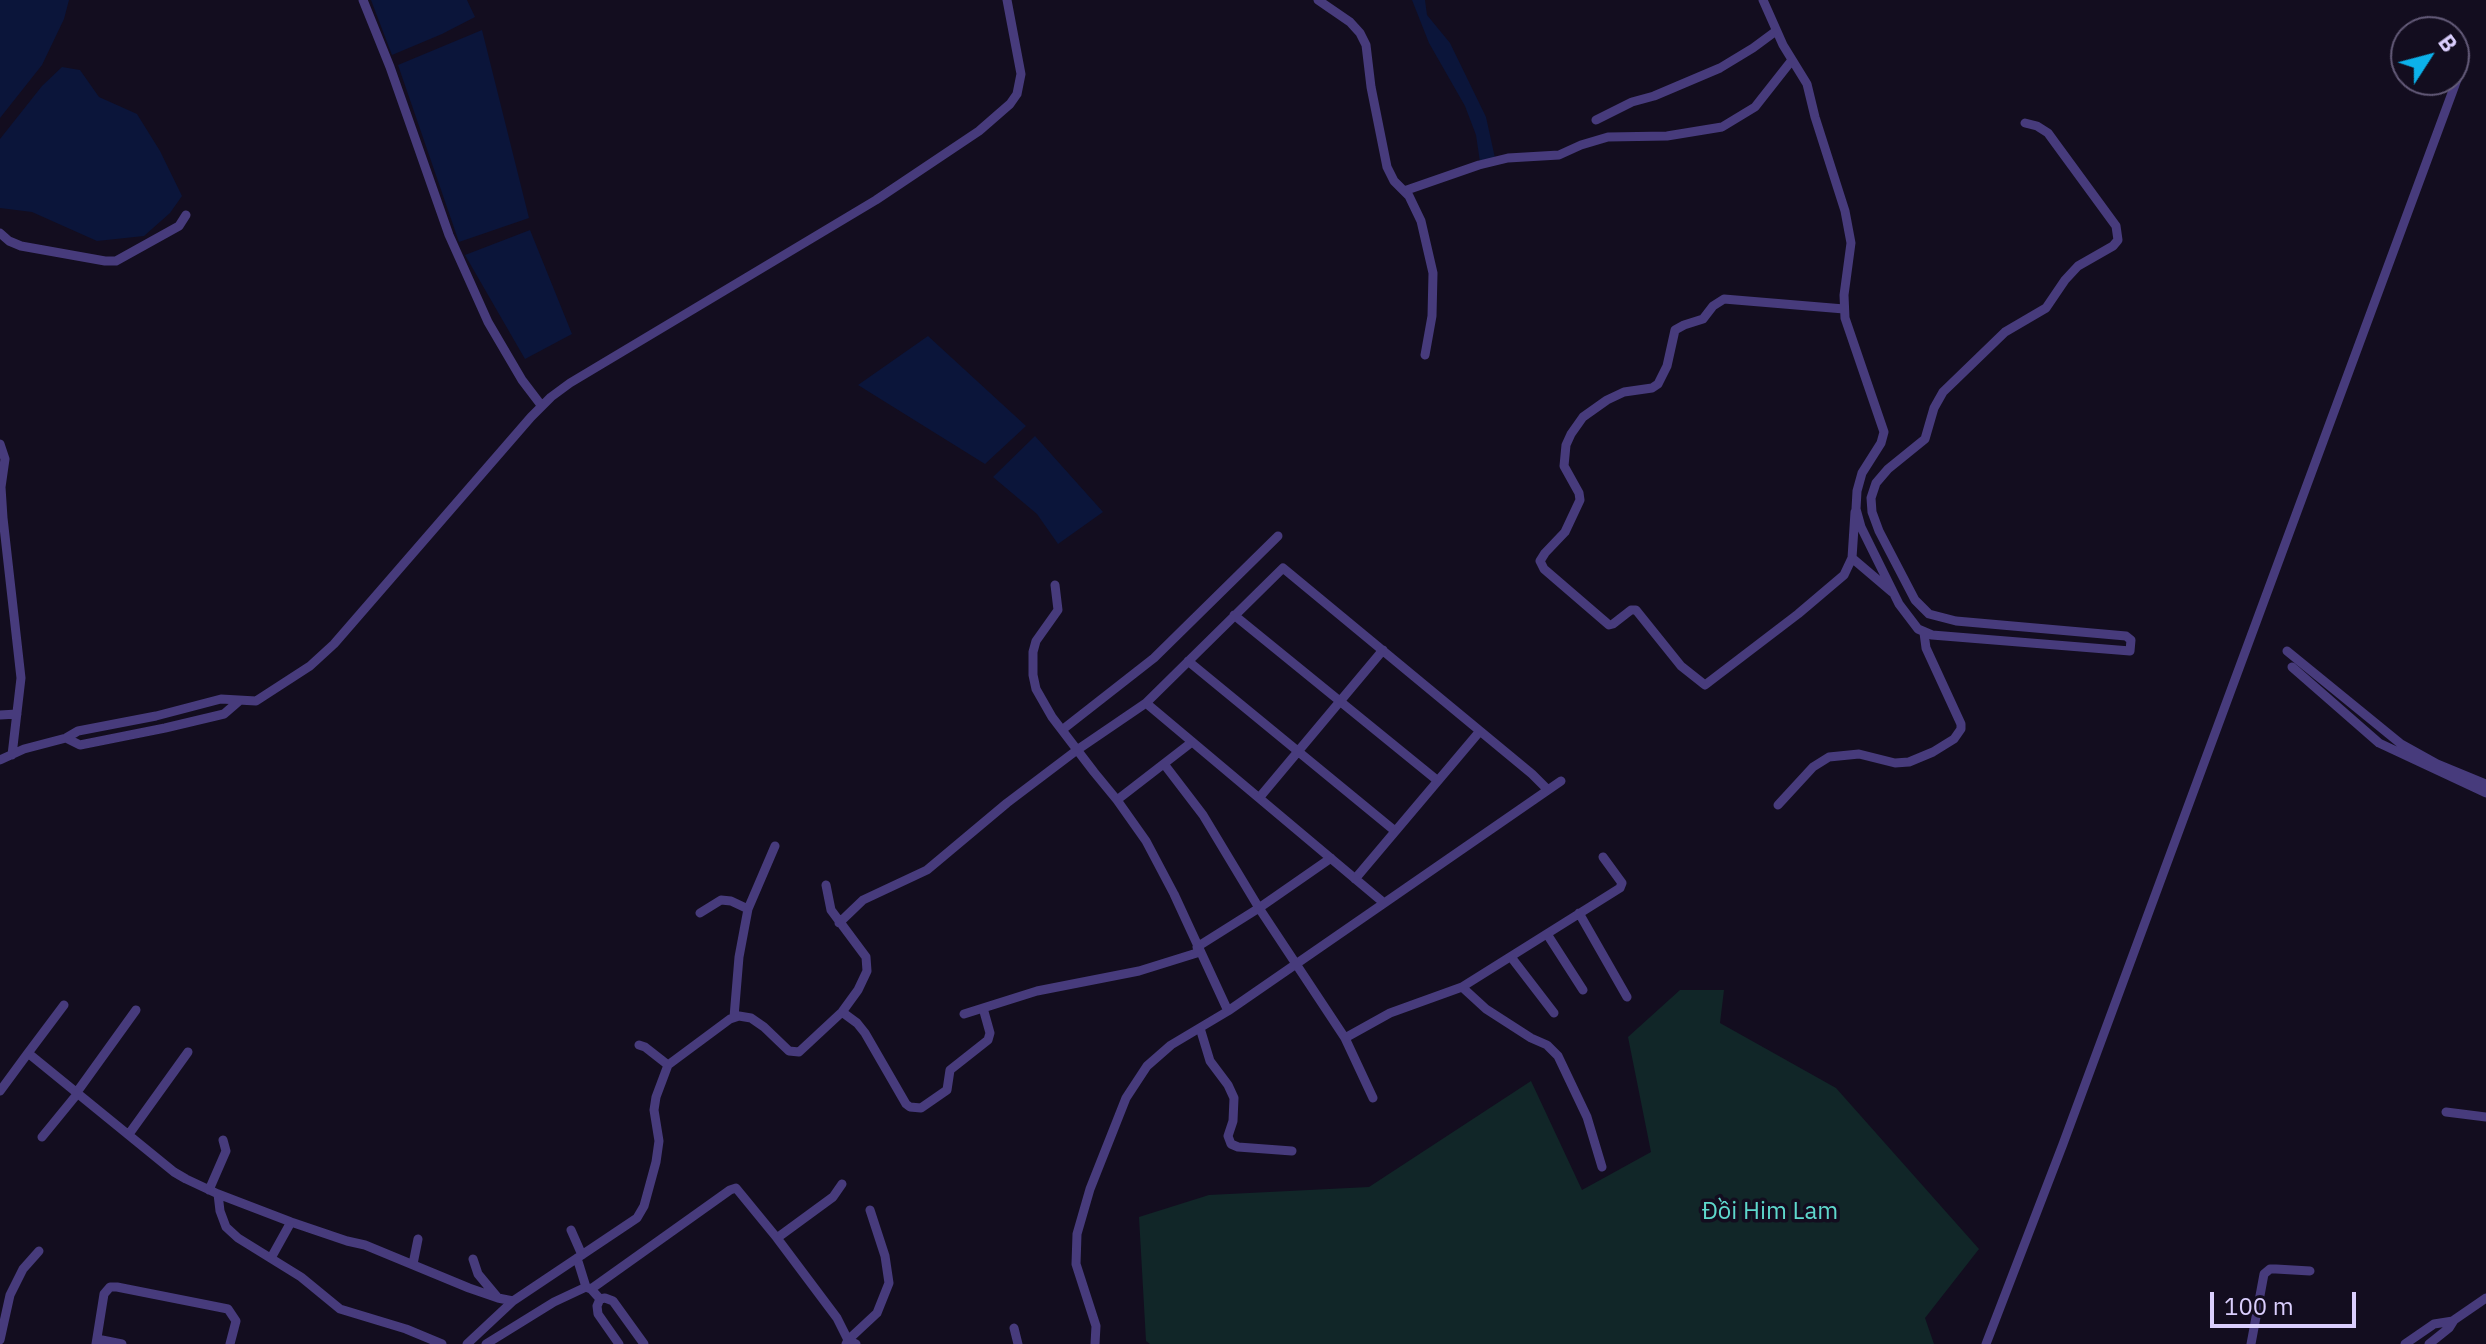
<!DOCTYPE html>
<html>
<head>
<meta charset="utf-8">
<style>
	body { margin:0 }
	#map { position:relative; width:2486px; height:1344px; overflow:hidden; background:#130d1f; font-family:"IBM Plex Sans",sans-serif }
	canvas { display:block }
	.north { position:absolute; left:2390px; top:16px; width:80px; height:80px; box-sizing:border-box; background:#130d1f; border:2px solid #635a78; border-radius:50%; rotate:54deg; font-size:22px; font-weight:700; line-height:32px; text-align:center; color:#dacefd }
	.north::after { content:''; display:block; margin:auto; width:28px; height:36px; background:#0cb2eb; clip-path:polygon(50% 0,100% 100%,50% 72%,0 100%) }
	.scale { position:absolute; left:2210px; top:1292px; width:146px; height:36px; box-sizing:border-box; border:4px solid #dacefd; border-top:0; padding-left:10px; font-size:24px; line-height:28px; white-space:nowrap; color:#dacefd; -webkit-text-stroke:6px #130d1f; paint-order:stroke }
</style>
</head>
<body>
<div id="map">
<canvas width="2486" height="1344"></canvas>
<div class="north">B</div>
<div class="scale">100 m</div>
</div>
<script>
const g = document.querySelector('canvas').getContext('2d');
g.lineJoin = 'round';
function paint(path, color) { g.fillStyle = color; g.fill(path, 'evenodd'); }
const poly = rows => new Path2D(rows.map(r => 'M' + r).join(''));
function strokePath(path, color, width, dash) { g.strokeStyle = color; g.lineWidth = width; g.lineCap = dash ? 'butt' : 'round'; g.setLineDash(dash || []); g.stroke(path); }
function write(font, color, halo, rows, align = 'center') {
  g.font = font + ' "IBM Plex Sans",sans-serif'; g.lineWidth = 7; g.setLineDash([]); g.textBaseline = 'middle'; g.strokeStyle = halo; g.fillStyle = color; for (const [text, x, y, turn = 0] of rows) {
    g.save(); g.translate(x, y); g.rotate((+turn || 0) * Math.PI / 180); g.textAlign = isNaN(turn) ? turn : align; if (halo) g.strokeText(text, 0, 0); g.fillText(text, 0, 0); g.restore();
  }
}
paint(poly([
	[1680,990,1724,990,1720,1023,1836,1088,1979,1249,1925,1318,1934,1344,1150,1344,1146,1341,1139,1217,1209,1195,1369,1187,1531,1081,1582,1190,1651,1152,1628,1037]
]), '#112628');
paint(poly([
	[0,0,69,0,64,19,42,65,0,118],
	[371,0,467,0,475,17,442,34,392,55],
	[1412,0,1425,0,1427,15,1450,43,1486,117,1495,158,1480,162,1476,135,1465,106,1429,43],
	[482,30,529,218,459,242,398,65],
	[62,67,80,70,99,97,137,114,160,151,182,196,170,213,144,236,97,241,32,212,0,208,0,139,42,86],
	[530,230,572,334,525,359,465,255],
	[928,336,1026,426,985,464,858,385],
	[1035,436,1103,512,1058,544,1037,514,993,477]
]), '#0b153a');
strokePath(poly([
	[363,0,390,67,449,235,488,322,522,380,541,405],
	[1318,0,1350,22,1360,33,1366,45,1371,87,1387,167,1394,181,1409,196,1421,221,1433,273,1432,316,1425,355],
	[1763,0,1783,45,1807,84,1815,117,1845,211,1851,243,1844,295,1845,318,1884,432,1881,443,1862,473,1857,491,1856,509,1861,527,1899,604,1918,629,1932,635,2130,651,2131,640,2126,636,1956,621,1929,614,1915,600,1879,531,1872,512,1871,498,1876,483,1888,469,1925,439,1934,408,1943,392,2005,332,2046,308,2065,280,2078,266,2113,246,2118,240,2116,226,2056,144,2048,133,2037,126,2025,123],
	[1596,120,1632,102,1654,96,1720,68,1753,48,1776,31],
	[1404,191,1479,165,1508,158,1559,155,1581,145,1608,137,1667,136,1722,127,1755,107,1792,60],
	[0,233,9,241,21,246,105,261,116,261,179,226,186,215],
	[1844,309,1724,299,1713,306,1703,319,1684,325,1675,330,1667,366,1658,384,1652,388,1624,392,1607,400,1583,417,1571,434,1566,445,1564,466,1579,493,1580,500,1565,532,1545,553,1540,561,1544,569,1609,625,1613,624,1631,610,1636,610,1681,666,1705,685,1798,614,1844,575,1852,558,1855,512],
	[0,444,5,459,1,487,3,518,21,678,12,755],
	[1852,558,1892,592],
	[1055,585,1058,610,1036,641,1033,652,1033,675,1036,689,1052,717,1094,772,1117,800,1146,841,1174,894,1228,1011],
	[1234,615,1438,781],
	[2287,651,2401,744,2437,764,2486,784],
	[1188,661,1395,831],
	[2292,667,2379,743,2486,793],
	[1146,703,1384,903],
	[0,715,17,714],
	[1062,730,1154,658,1278,536],
	[66,738,80,745,165,728,224,714,239,701],
	[0,760,24,749,66,738,78,731,156,716,221,699,256,701,310,666,334,644,531,417,551,397,570,383,876,200,979,131,1010,104,1017,94,1021,74,1007,0],
	[1164,764,1203,815,1259,908,1345,1038,1390,1013,1462,987,1620,888,1622,883,1603,857],
	[1259,798,1383,650],
	[1117,800,1192,742],
	[1778,805,1813,767,1829,757,1859,754,1895,763,1909,762,1933,752,1954,739,1961,729,1961,724,1926,648,1924,633],
	[1355,879,1480,731],
	[700,913,721,900,731,901,748,909],
	[1579,913,1627,997],
	[839,923,863,900,927,870,1007,803,1077,750,1146,703,1283,568,1532,774,1548,790],
	[1547,934,1583,990],
	[1197,947,1259,908,1331,858],
	[1511,957,1554,1013],
	[1462,987,1486,1009,1531,1038,1547,1045,1558,1056,1587,1117,1602,1167],
	[842,1012,857,1023,865,1033,906,1104,910,1107,921,1108,947,1090,950,1070,988,1040,990,1033,983,1008],
	[964,1014,1037,991,1139,971,1200,952],
	[734,1017,739,957,748,909,775,846],
	[1200,1028,1210,1061,1228,1085,1234,1098,1233,1121,1228,1136,1231,1144,1238,1147,1292,1151],
	[1345,1038,1373,1098],
	[639,1045,645,1047,668,1065],
	[28,1053,64,1005],
	[0,1091,28,1053,174,1172,186,1179,218,1194,291,1222,347,1241,365,1245,469,1288,498,1298,513,1301],
	[77,1092,136,1010],
	[2446,1112,2486,1117],
	[129,1134,188,1052],
	[42,1137,78,1093],
	[209,1190,226,1151,223,1140],
	[218,1194,220,1211,226,1227,238,1238,301,1277,340,1309,406,1329,442,1344],
	[571,1230,582,1255],
	[777,1238,833,1197,842,1184],
	[271,1258,291,1222],
	[577,1258,586,1287],
	[473,1259,478,1274,498,1298],
	[413,1264,418,1239],
	[591,1289,730,1190,736,1188,777,1238,837,1318,848,1340,846,1344],
	[600,1299,597,1306,598,1314,619,1344],
	[1014,1328,1018,1344],
	[97,1339,122,1344],
	[0,1340,10,1295,23,1269,39,1251],
	[96,1344,104,1294,110,1287,117,1287,228,1309,236,1321,230,1344],
	[467,1344,513,1301,637,1218,644,1206,656,1162,659,1141,654,1110,656,1097,668,1065,730,1019,739,1016,751,1018,764,1027,789,1051,799,1052,842,1012,858,990,867,971,866,957,831,910,826,885],
	[486,1344,554,1302,586,1287,591,1289,600,1299,605,1298,613,1301,644,1344],
	[856,1344,848,1340,877,1313,889,1283,885,1256,870,1210],
	[1095,1344,1096,1326,1076,1264,1077,1234,1090,1189,1126,1098,1147,1066,1171,1045,1228,1011,1561,781],
	[1986,1344,2063,1144,2462,66],
	[2251,1344,2264,1274,2270,1269,2276,1269,2310,1271],
	[2405,1344,2434,1324,2453,1321],
	[2429,1344,2449,1328,2454,1320,2486,1298]
]), '#473b7c', 9);
write('24px', '#5ed8cc', '#130d1f', [
	["Đồi Him Lam",1770,1212]
]);
</script>
</body>
</html>
